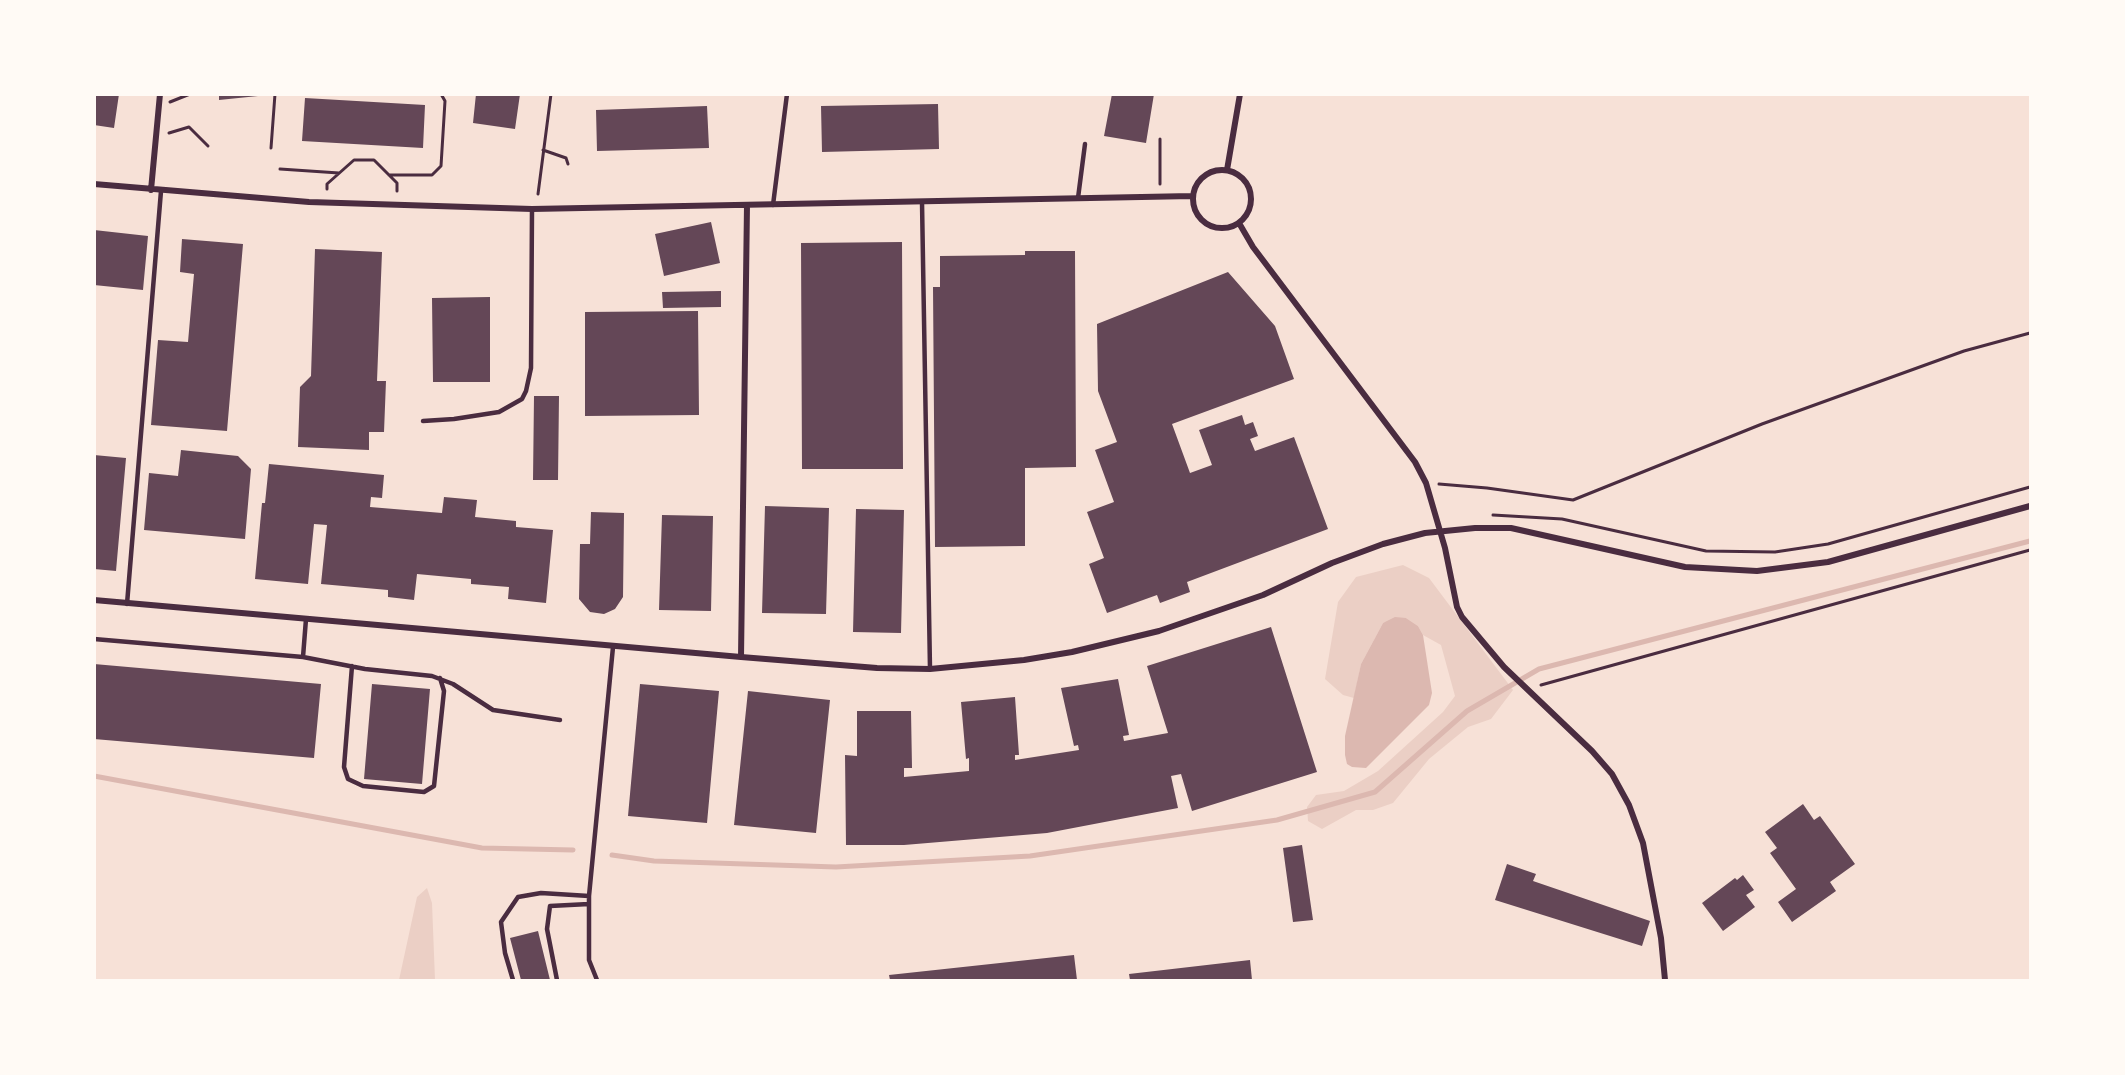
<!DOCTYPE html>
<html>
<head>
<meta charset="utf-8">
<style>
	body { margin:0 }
	#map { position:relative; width:2125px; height:1075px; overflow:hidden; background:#f7e1d7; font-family:"Fira Sans",sans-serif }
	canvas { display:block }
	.frame { position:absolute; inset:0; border:96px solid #fffaf5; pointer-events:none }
</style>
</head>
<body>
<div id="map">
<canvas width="2125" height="1075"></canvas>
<div class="frame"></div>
</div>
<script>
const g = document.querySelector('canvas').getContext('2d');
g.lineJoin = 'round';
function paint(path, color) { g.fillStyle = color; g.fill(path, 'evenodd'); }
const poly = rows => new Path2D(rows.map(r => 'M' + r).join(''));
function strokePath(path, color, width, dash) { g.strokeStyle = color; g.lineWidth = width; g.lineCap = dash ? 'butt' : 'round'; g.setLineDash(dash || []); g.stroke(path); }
paint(poly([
	[1403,565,1429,578,1513,690,1491,719,1468,727,1429,759,1393,803,1373,810,1356,810,1322,829,1308,821,1307,807,1316,795,1344,791,1378,771,1443,712,1455,696,1441,645,1423,635,1418,626,1406,618,1383,623,1361,664,1354,698,1343,695,1325,679,1338,602,1356,577],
	[427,888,432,903,435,980,399,980,417,897]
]), '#ebcfc5');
paint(poly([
	[1395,617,1406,618,1418,626,1423,635,1432,693,1429,705,1366,768,1352,767,1347,764,1345,755,1345,736,1361,664,1383,623]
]), '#dcb8b0');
strokePath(poly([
	[94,776,482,848,573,850],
	[612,855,654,861,836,867,1030,856,1277,820,1375,792,1467,711,1539,669,2030,541]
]), '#dcb8b0', 5);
paint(poly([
	[94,94,119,94,114,128,94,125],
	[219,94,258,94,258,96,219,100],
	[476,94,520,94,515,129,473,123],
	[1112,94,1154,94,1146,143,1104,136],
	[305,98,425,105,423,148,302,141],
	[938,104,939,149,822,152,821,106],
	[707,106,709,148,597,151,596,110],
	[711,222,720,263,664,276,655,234],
	[94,230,148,236,143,290,94,285],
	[182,239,243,244,227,431,151,425,158,340,188,342,194,274,180,272],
	[902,242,903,469,802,469,801,243],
	[315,249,382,252,377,381,386,381,384,432,369,432,369,450,298,447,300,387,311,376],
	[1025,251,1075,251,1076,467,1025,468,1025,546,935,547,933,287,940,287,940,256,1025,255],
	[1228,272,1275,326,1294,379,1172,424,1190,473,1212,465,1199,430,1242,415,1245,425,1253,422,1258,436,1250,439,1255,451,1294,437,1328,529,1187,582,1190,592,1160,603,1157,595,1107,613,1089,564,1104,558,1087,512,1114,502,1095,450,1117,442,1098,391,1097,324],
	[721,291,721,307,663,308,662,292],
	[490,297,490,382,433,382,432,298],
	[698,311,699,415,585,416,585,312],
	[534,396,559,396,558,480,533,480],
	[181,450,238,456,251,469,245,539,144,530,149,473,178,476],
	[94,455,126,458,116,571,94,569],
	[269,464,384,475,382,498,371,497,370,507,442,513,444,497,477,500,475,517,516,521,516,527,553,530,546,603,508,599,509,587,471,584,471,579,417,574,414,600,388,597,388,590,321,584,327,525,314,524,308,584,255,579,262,503,265,503],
	[765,506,829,508,826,614,762,613],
	[856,509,904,510,901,633,853,632],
	[591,512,624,513,623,597,615,609,604,614,590,612,579,599,580,544,590,544],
	[662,515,713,516,711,611,659,610],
	[1271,627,1317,772,1192,811,1181,774,1171,776,1178,808,1047,833,904,845,846,845,845,755,857,756,857,711,911,711,912,768,904,768,904,777,969,771,969,758,966,759,961,702,1015,697,1019,755,1015,755,1015,760,1079,750,1078,745,1074,746,1061,688,1118,679,1129,735,1123,736,1124,741,1168,733,1147,666],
	[94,664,321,684,314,758,94,739],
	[372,684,430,689,422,784,364,779],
	[640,684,719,691,707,823,628,816],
	[748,691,830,700,816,833,734,825],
	[1803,804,1814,820,1820,816,1855,864,1830,882,1836,891,1792,922,1778,902,1796,889,1770,853,1777,848,1765,832],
	[1302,845,1313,920,1293,922,1283,848],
	[1507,864,1536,874,1533,881,1650,921,1642,946,1495,900],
	[1743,875,1754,890,1746,895,1755,907,1723,931,1702,903,1735,878,1737,880],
	[538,931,550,980,521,980,510,938],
	[1074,955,1077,980,890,980,889,975],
	[1250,960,1252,980,1130,980,1129,974]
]), '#644757');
strokePath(poly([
	[170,102,190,94],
	[169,133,189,127,208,146],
	[1160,139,1160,184],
	[271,148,275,94],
	[543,150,566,158,568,164],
	[280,169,339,173],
	[389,175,432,175,441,166,445,101,441,94],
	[327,189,327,184,354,160,374,160,397,183,397,191],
	[538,194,551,94],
	[1439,484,1487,488,1573,500,1762,424,1964,351,2030,333],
	[1493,515,1562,519,1706,551,1775,552,1828,544,2030,487],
	[1541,685,2030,550]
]), '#4a2c40', 3);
strokePath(poly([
	[1078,198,1085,144],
	[922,202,930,669],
	[773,205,787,94],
	[423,421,454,419,499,412,522,399,526,391,531,368,532,209],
	[127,604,161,191],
	[94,639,303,657,365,669,432,676,453,684,493,710,560,720],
	[303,657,306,619],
	[352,666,344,767,348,779,363,786,424,792,434,786,444,691,440,678],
	[513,980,505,953,501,922,518,897,541,893,589,896],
	[557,980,547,929,550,906,589,904],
	[597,980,589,960,589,896,613,647]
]), '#4a2c40', 4.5);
strokePath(poly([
	'1193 199a29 29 0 1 1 58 0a29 29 0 1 1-58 0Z',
	[1227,170,1240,94],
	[94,184,309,202,532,209,1192,196],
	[151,190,160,94],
	[1239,223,1253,247,1415,462,1426,483,1445,548,1457,607,1462,617,1504,667,1592,751,1612,774,1629,805,1643,843,1661,938,1665,980],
	[94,600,741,657,877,668,930,669,1024,660,1072,652,1159,631,1263,595,1332,563,1383,544,1425,533,1475,528,1511,528,1685,567,1757,571,1828,562,2030,506],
	[741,657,747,205]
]), '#4a2c40', 6);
</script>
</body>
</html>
